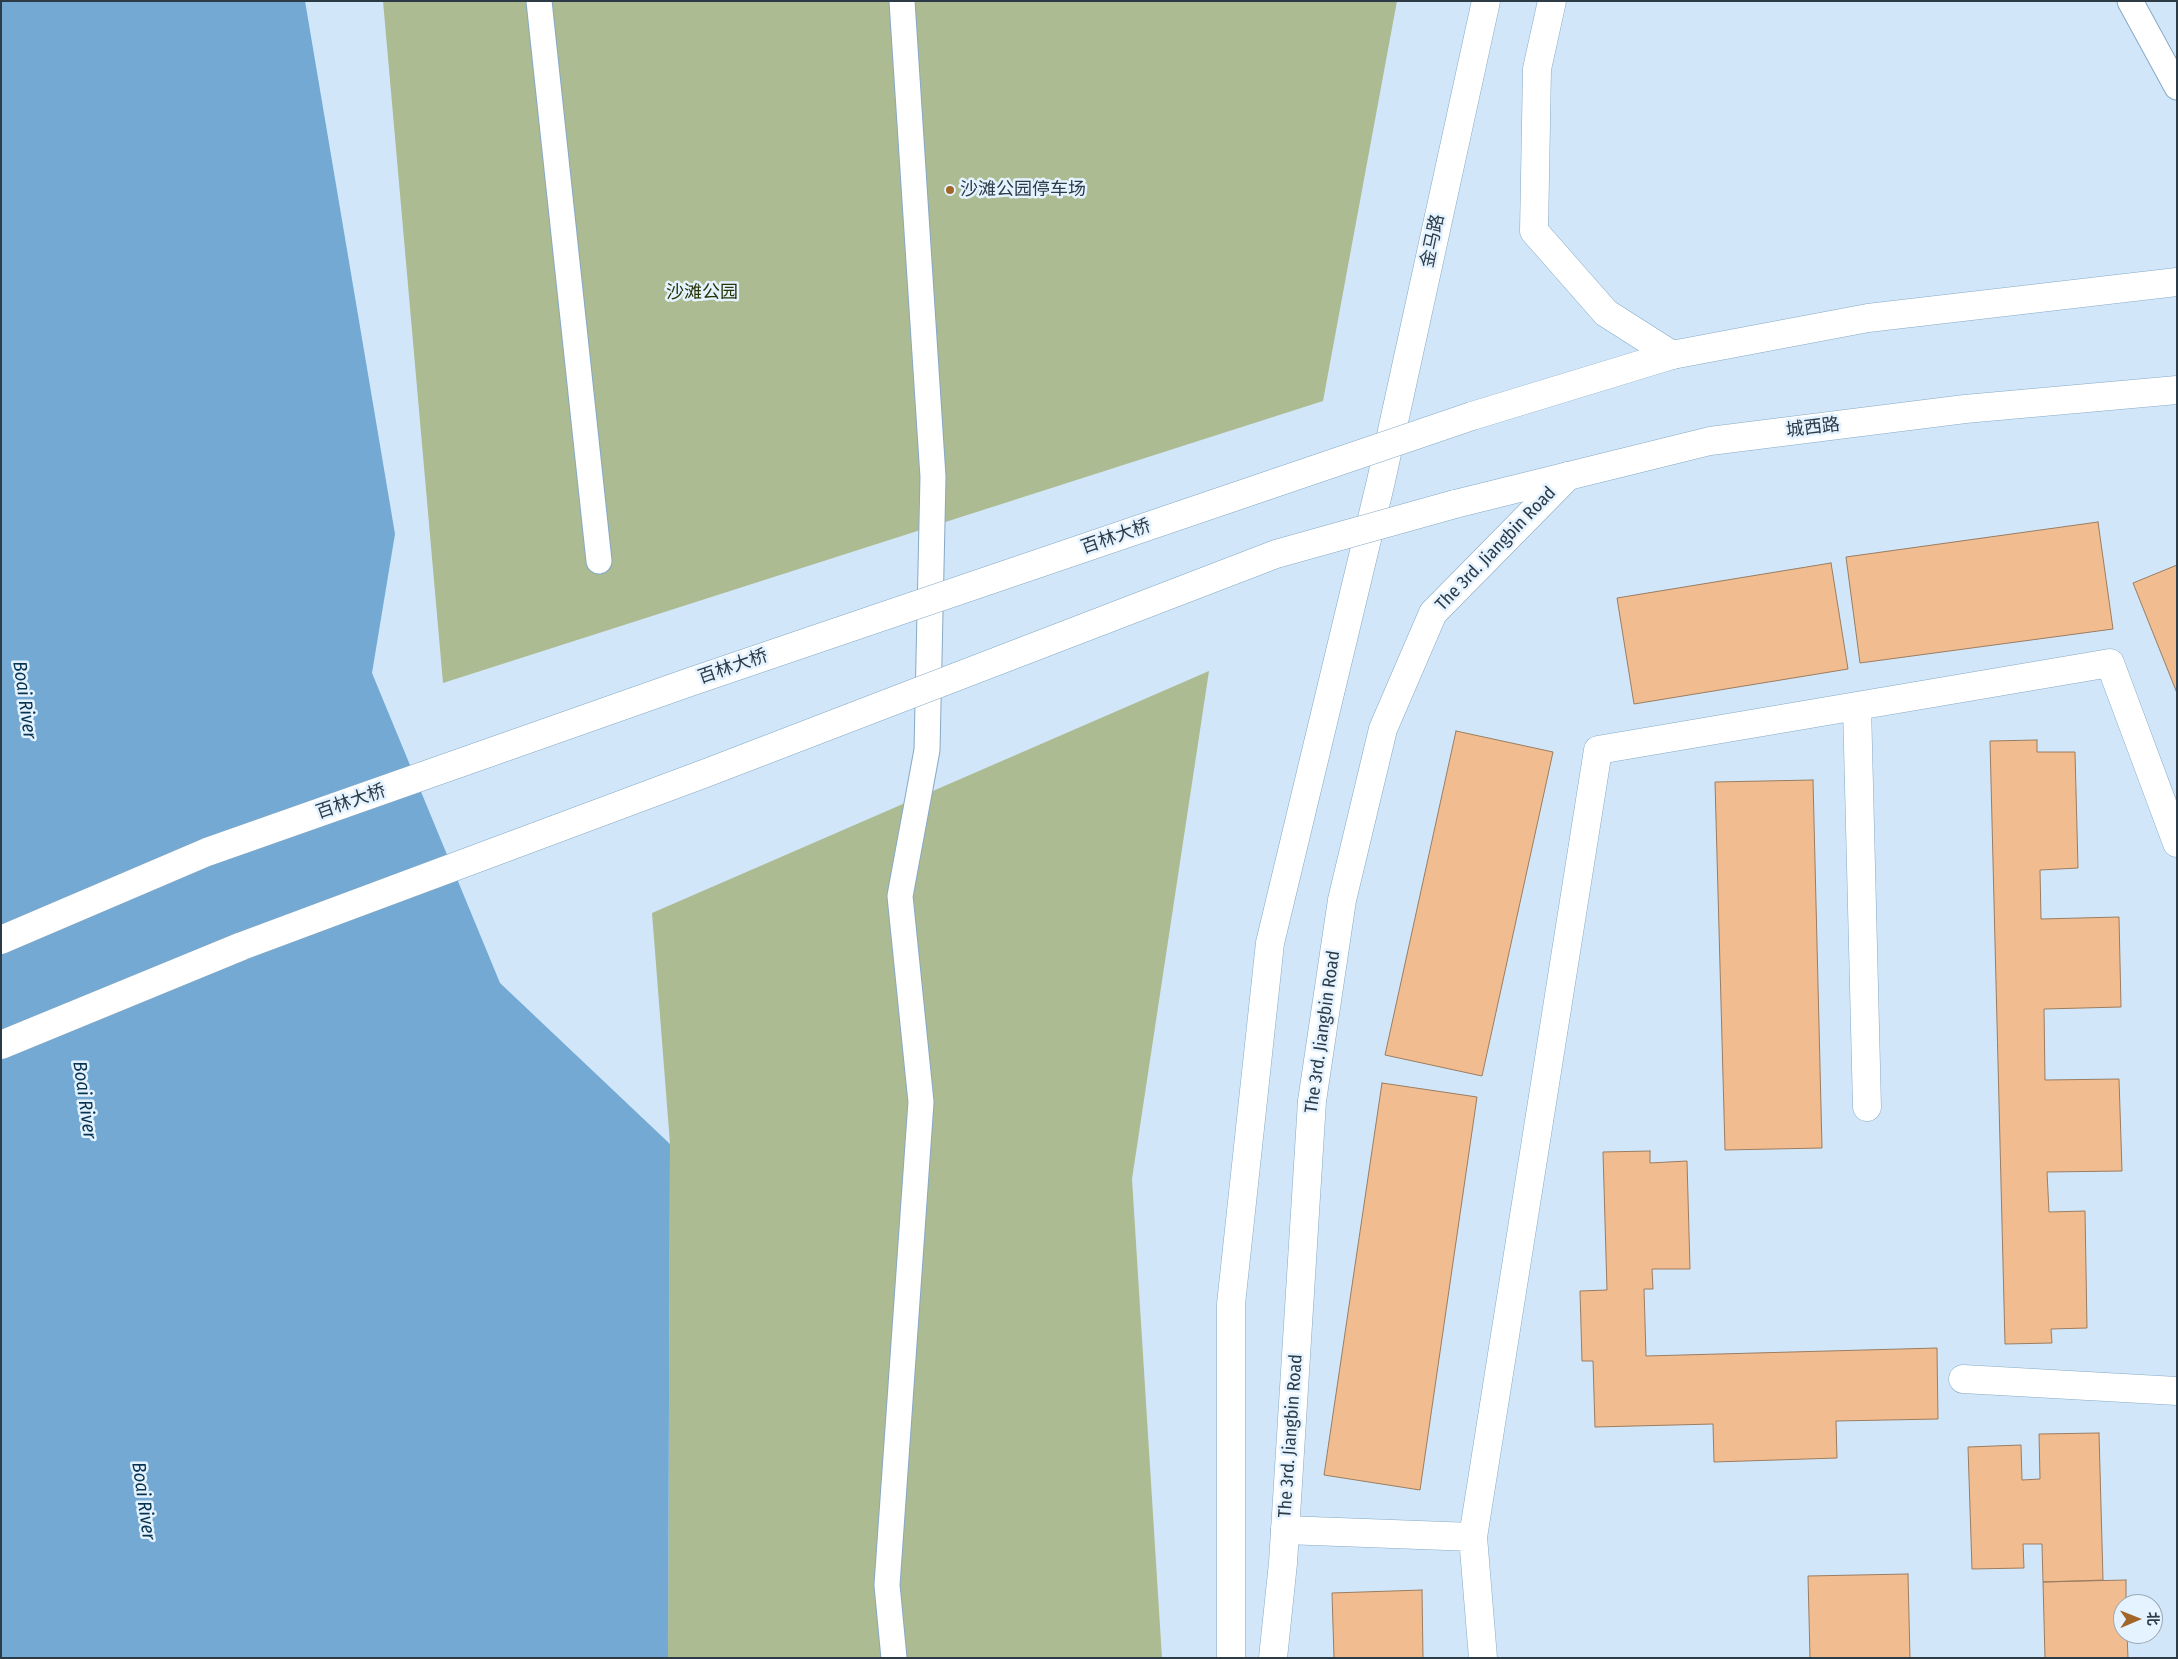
<!DOCTYPE html>
<html>
<head>
<meta charset="utf-8">
<style>
	body { margin:0 }
	#map { position:relative; width:2178px; height:1659px; overflow:hidden; background:#d1e7f9; font-family:"Fira Sans Condensed","Noto Sans SC",sans-serif }
	canvas { display:block }
	.frame { position:absolute; inset:0; border:2px solid #2c3b46; pointer-events:none }
	.north { position:absolute; left:2113px; top:1594px; width:50px; height:50px; box-sizing:border-box; background:#e4f3ff; border:1px solid #9aa9b5; border-radius:50%; rotate:89deg; font-size:14px; font-weight:700; line-height:20px; text-align:center; color:#2c3b46 }
	.north::after { content:''; display:block; margin:auto; width:18px; height:22px; background:#a26628; clip-path:polygon(50% 0,100% 100%,50% 72%,0 100%) }
</style>
</head>
<body>
<div id="map">
<canvas width="2178" height="1659"></canvas>
<div class="frame"></div>
<div class="north">北</div>
</div>
<script>
const g = document.querySelector('canvas').getContext('2d');
g.lineJoin = 'round';
function paint(path, color) { g.fillStyle = color; g.fill(path, 'evenodd'); }
const poly = rows => new Path2D(rows.map(r => 'M' + r).join(''));
function strokePath(path, color, width, dash) { g.strokeStyle = color; g.lineWidth = width; g.lineCap = dash ? 'butt' : 'round'; g.setLineDash(dash || []); g.stroke(path); }
function write(font, color, halo, rows, align = 'center') {
  g.font = font + ' "Fira Sans Condensed","Noto Sans SC",sans-serif'; g.lineWidth = 5; g.setLineDash([]); g.textBaseline = 'middle'; g.strokeStyle = halo; g.fillStyle = color; for (const [text, x, y, turn = 0] of rows) {
    g.save(); g.translate(x, y); g.rotate((+turn || 0) * Math.PI / 180); g.textAlign = isNaN(turn) ? turn : align; if (halo) g.strokeText(text, 0, 0); g.fillText(text, 0, 0); g.restore();
  }
}
paint(poly([
	[383,1,1397,1,1323,401,443,683],
	[1209,671,1132,1179,1162,1658,668,1658,670,1144,652,913]
]), '#adbb92');
paint(poly([
	[1,1,305,1,395,534,372,673,500,983,670,1144,668,1658,1,1658]
]), '#73a9d3');
const building = poly([
	[2098,522,2113,629,1860,663,1846,557,2098,522],
	[1831,563,1848,669,1634,704,1617,598,1831,563],
	[2177,565,2177,693,2133,583,2177,565],
	[1456,731,1553,752,1482,1076,1385,1055,1456,731],
	[2037,740,2037,752,2075,752,2078,868,2040,870,2041,919,2119,917,2121,1007,2044,1009,2045,1080,2119,1079,2122,1171,2047,1172,2049,1212,2085,1211,2087,1328,2051,1329,2052,1343,2005,1344,1990,741,2037,740],
	[1813,780,1822,1148,1725,1150,1715,782,1813,780],
	[1382,1083,1477,1097,1420,1490,1324,1475,1382,1083],
	[1650,1151,1650,1163,1687,1161,1690,1269,1652,1269,1653,1289,1644,1289,1646,1356,1937,1348,1938,1419,1836,1421,1837,1458,1714,1462,1713,1424,1595,1427,1593,1361,1582,1361,1580,1291,1607,1290,1603,1152,1650,1151],
	[2099,1433,2103,1580,2043,1582,2042,1544,2023,1544,2024,1568,1972,1569,1968,1447,2021,1445,2022,1480,2040,1479,2039,1434,2099,1433],
	[1908,1574,1910,1658,1810,1658,1808,1576,1908,1574],
	[2126,1580,2126,1604,2123,1604,2123,1634,2127,1634,2128,1658,2045,1658,2043,1582,2126,1580],
	[1422,1590,1423,1658,1334,1658,1332,1593,1422,1590]
]);
paint(building, '#f1bd90');
strokePath(building, '#9b7c60', 1);
const service = poly([
	[539,1,599,561],
	[2130,1,2177,87],
	[894,1658,887,1585,921,1102,900,896,927,750,933,477,902,1]
]);
const minor = poly([
	[1857,706,1867,1107],
	[1963,1379,2177,1391],
	[1285,1530,1473,1537,1598,750,2110,663,2177,843],
	[1473,1537,1483,1658]
]);
const secondary = poly([
	[1552,1,1537,69,1534,231,1606,313,1672,355],
	[1231,1658,1231,1304,1270,943,1381,481,1486,1],
	[1273,1658,1283,1563,1312,1101,1342,900,1383,729,1433,613,1568,476]
]);
const primary = poly([
	[1472,416,1672,355,1868,318,2177,282],
	[1455,504,1710,441,1965,409,2177,390]
]);
strokePath(service, '#86a9c5', 27);
strokePath(minor, '#86a9c5', 29);
strokePath(secondary, '#86a9c5', 29);
strokePath(primary, '#86a9c5', 29);
strokePath(service, '#fff', 25);
strokePath(minor, '#fff', 28);
strokePath(secondary, '#fff', 28);
strokePath(primary, '#fff', 28);
const primaryBridge = poly([
	[1,940,207,852,690,682,1472,416],
	[1,1045,242,946,706,773,1276,554,1455,504]
]);
strokePath(primaryBridge, '#86a9c5', 29, []);
strokePath(primaryBridge, '#fff', 28);
for (const [x, y, r, color] of [
	[950,190,5,"#a26628"]
]) { const dot = new Path2D(); dot.arc(x, y, r, 0, 2 * Math.PI); g.fillStyle = color; g.fill(dot); strokePath(dot, '#e4f3ff', 2); }
write('18px', '#2c3b46', '#e4f3ff', [
	["沙滩公园停车场",960,190]
], 'left');
write('18px', '#2c3b46', '#e4f3ff', [
	["金马路",1433,241,-78],
	["城西路",1813,428,-7],
	["百林大桥",1116,537,-19],
	["The 3rd. Jiangbin Road",1496,549,-46],
	["百林大桥",733,667,-19],
	["百林大桥",351,802,-19],
	["The 3rd. Jiangbin Road",1323,1032,-82],
	["The 3rd. Jiangbin Road",1291,1436,-86]
]);
write('18px', '#293506', '#e4f3ff', [
	["沙滩公园",702,293]
]);
write('italic 19px', '#073350', '#e4f3ff', [
	["Boai River",24,700,82],
	["Boai River",84,1100,82],
	["Boai River",143,1501,82]
]);
</script>
</body>
</html>
